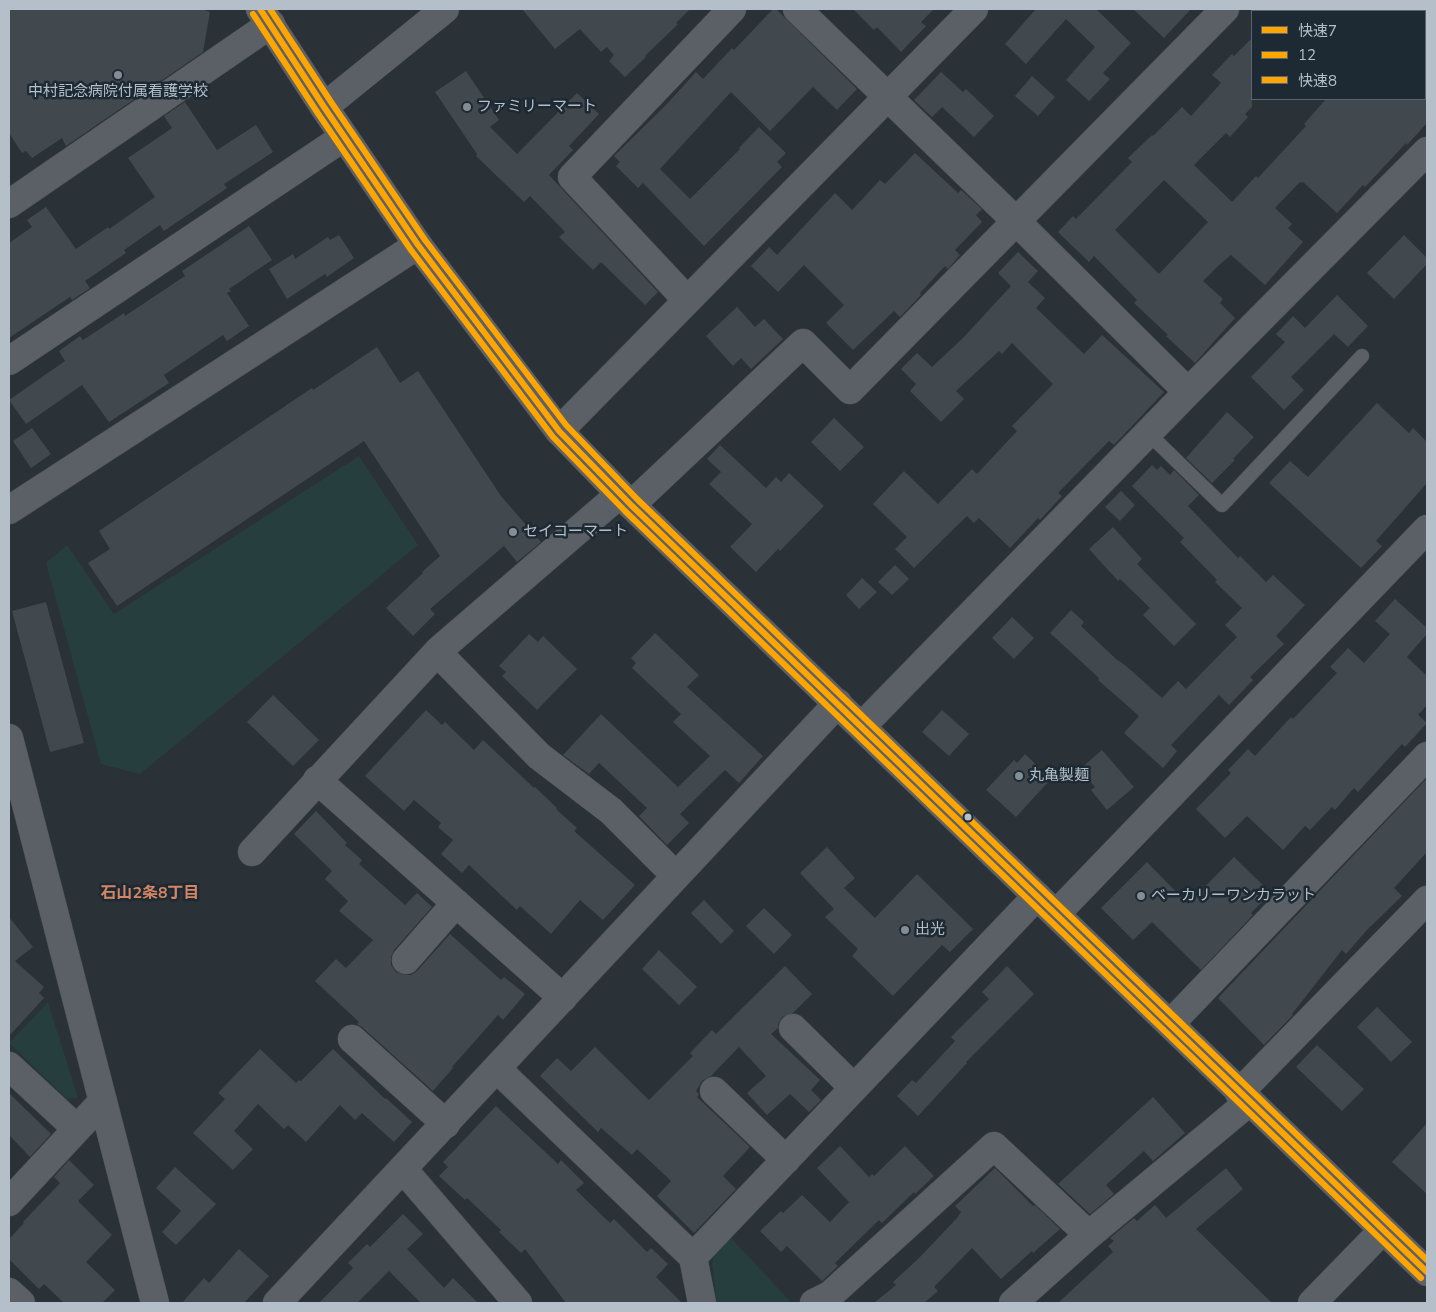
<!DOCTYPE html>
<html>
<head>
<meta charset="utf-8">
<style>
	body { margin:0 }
	#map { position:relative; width:1436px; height:1312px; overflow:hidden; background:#2a3137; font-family:"Nunito Sans","Noto Sans JP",sans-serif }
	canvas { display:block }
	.frame { position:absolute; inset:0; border:10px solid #b4bfc9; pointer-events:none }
	.legend { position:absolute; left:1251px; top:10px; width:175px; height:90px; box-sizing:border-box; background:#1d2933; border:1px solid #59656f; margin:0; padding:6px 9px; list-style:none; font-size:15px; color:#b4bfc9 }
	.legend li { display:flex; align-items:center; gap:10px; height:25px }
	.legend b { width:25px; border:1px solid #59656f }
</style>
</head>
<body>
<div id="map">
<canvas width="1436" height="1312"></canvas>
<div class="frame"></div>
<ul class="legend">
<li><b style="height:6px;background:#ffa500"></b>快速7</li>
<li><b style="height:6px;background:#ffa500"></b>12</li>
<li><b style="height:6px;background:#ffa500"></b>快速8</li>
</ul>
</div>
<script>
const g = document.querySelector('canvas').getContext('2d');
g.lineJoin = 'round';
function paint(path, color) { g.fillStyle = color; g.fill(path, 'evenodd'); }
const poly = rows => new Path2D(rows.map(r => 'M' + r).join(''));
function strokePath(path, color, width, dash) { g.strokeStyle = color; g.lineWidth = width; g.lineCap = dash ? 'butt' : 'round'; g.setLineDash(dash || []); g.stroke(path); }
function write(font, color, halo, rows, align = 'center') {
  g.font = font + ' "Nunito Sans","Noto Sans JP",sans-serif'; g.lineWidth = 5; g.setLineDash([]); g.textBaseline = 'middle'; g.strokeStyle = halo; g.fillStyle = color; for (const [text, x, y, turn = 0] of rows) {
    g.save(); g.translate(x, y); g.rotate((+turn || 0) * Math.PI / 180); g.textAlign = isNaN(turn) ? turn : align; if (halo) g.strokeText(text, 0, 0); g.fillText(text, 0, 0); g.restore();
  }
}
paint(poly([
	[359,456,418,545,140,774,101,764,46,563,67,545,114,614],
	[48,1002,78,1098,67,1099,9,1043],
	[731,1238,790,1301,787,1303,717,1303,712,1264,714,1252]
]), '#273e3e');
paint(poly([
	[9,9,201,9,210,12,203,52,66,146,62,138,32,158,26,151,22,153,9,133],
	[522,9,690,9,676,23,678,24,645,56,646,57,625,77,609,61,614,55,607,47,601,52,580,29,555,49],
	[773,9,776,9,857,89,837,110,813,87,770,131,731,92,660,169,690,199,740,149,739,148,759,127,786,153,777,162,782,167,704,246,643,183,638,188,616,166,620,162,614,156,666,105,696,72,703,79,732,48,734,50],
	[853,9,934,9,921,22,926,26,901,52,877,27,874,30],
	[1036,9,1096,9,1131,43,1103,73,1110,79,1089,101,1066,80,1095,47,1066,19,1026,64,1005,44],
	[1133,9,1191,9,1164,38],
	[1252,38,1252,107,1245,114,1248,117,1230,137,1226,133,1194,165,1232,202,1256,176,1258,178,1306,126,1304,124,1326,99,1427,99,1427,123,1407,145,1406,143,1365,187,1363,185,1337,213,1303,182,1301,183,1300,182,1275,208,1292,224,1288,228,1303,242,1265,285,1231,255,1218,266,1203,281,1223,299,1220,303,1235,318,1195,363,1166,336,1168,335,1134,303,1137,300,1094,256,1089,262,1058,232,1073,216,1076,219,1132,162,1128,158,1152,135,1153,136,1182,107,1191,116,1221,83,1212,75,1232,54,1234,56],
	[1164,180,1208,222,1159,274,1115,230],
	[466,71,499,120,490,127,517,154,577,93,599,114,569,146,573,150,549,175,658,292,645,305,601,262,593,270,559,237,565,232,530,196,524,202,476,156,477,154,435,92],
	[941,72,963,92,966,89,994,116,974,137,942,107,932,117,914,100],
	[1032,76,1055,97,1038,116,1015,96],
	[185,102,217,150,256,125,273,152,224,184,227,188,164,231,160,225,124,250,126,253,85,281,90,288,72,300,70,297,9,338,9,243,32,227,27,220,46,207,76,249,108,227,109,229,155,197,128,158,172,128,164,116],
	[915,153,958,193,961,190,982,209,976,215,982,222,955,250,960,255,948,269,945,266,920,293,921,295,900,317,894,311,853,350,826,323,844,305,804,265,778,292,751,266,769,247,777,255,835,193,852,210,880,180,885,184],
	[249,226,272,260,229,289,231,291,227,293,249,326,227,341,223,335,164,375,169,383,109,422,82,385,26,424,9,400,65,361,59,351,80,336,83,340,124,313,125,316,185,276,182,271],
	[339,235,354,258,327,277,325,274,287,299,269,269,293,254,295,259,328,237,330,240],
	[1404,235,1427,258,1427,264,1394,299,1367,273],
	[1018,252,1038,271,1028,282,1045,298,1036,308,1084,354,1102,335,1164,392,1114,445,1109,441,1058,493,1062,496,1040,520,1038,518,1010,548,979,518,974,523,967,516,914,568,895,549,907,537,873,504,904,471,938,504,972,469,977,474,1017,431,1012,426,1053,384,1012,343,1002,354,999,351,956,391,964,399,941,422,910,391,916,384,901,369,917,353,932,367,963,338,1011,286,998,273],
	[1337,295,1368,326,1348,347,1334,334,1291,377,1304,390,1284,410,1251,377,1285,342,1276,334,1293,316,1305,328],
	[737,307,755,327,764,319,783,339,751,369,741,358,733,366,706,336],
	[377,347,400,383,418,371,501,496,541,542,517,562,504,546,430,609,435,614,413,636,386,608,423,573,422,572,440,556,364,441,117,606,88,563,110,549,99,531,312,388,313,390],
	[1377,403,1409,433,1413,428,1427,442,1427,483,1376,541,1382,546,1361,568,1269,483,1290,461,1308,477],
	[1227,412,1254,437,1233,459,1235,460,1212,483,1186,458],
	[834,418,864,447,840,471,811,442],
	[32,428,51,454,31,468,13,441],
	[720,445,766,488,776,477,781,482,789,473,824,506,780,551,778,549,756,572,730,547,752,524,709,484,721,472,707,459],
	[1152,465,1157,470,1161,466,1170,475,1174,470,1199,495,1188,506,1238,558,1240,556,1266,582,1273,575,1305,605,1276,636,1284,644,1250,677,1253,680,1229,705,1219,695,1171,745,1177,751,1163,768,1124,733,1139,716,1098,680,1099,678,1050,633,1071,610,1084,622,1081,626,1116,659,1125,665,1162,698,1178,681,1186,689,1237,637,1225,625,1242,608,1215,582,1217,580,1180,542,1184,538,1132,486],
	[1121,491,1135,505,1120,521,1105,507],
	[1113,527,1142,559,1137,564,1196,624,1174,646,1143,615,1150,608,1120,579,1118,581,1089,549],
	[895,565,909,579,892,595,878,582],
	[862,578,877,592,859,609,846,595],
	[1395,599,1427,628,1427,634,1407,657,1427,676,1427,705,1418,715,1427,723,1405,747,1402,744,1358,792,1354,788,1335,810,1332,807,1310,830,1305,826,1283,850,1247,816,1225,838,1196,809,1231,773,1228,770,1248,749,1255,756,1291,717,1293,719,1337,673,1330,667,1348,648,1364,663,1390,634,1375,621],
	[46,602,84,743,50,752,12,611],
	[1012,617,1034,638,1014,659,992,638],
	[655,633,699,675,687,687,763,756,739,783,725,770,680,814,689,823,667,845,639,816,647,808,599,763,589,774,563,755,601,714,678,787,710,756,673,722,681,714,632,668,636,663,631,658],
	[529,634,538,642,543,636,577,669,537,710,502,676,506,672,499,666],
	[273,695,319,740,293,766,247,722],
	[426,710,442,725,445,722,474,750,483,740,534,788,535,787,557,808,556,809,577,828,574,831,635,885,603,920,580,900,551,934,520,906,517,910,469,865,462,873,441,854,453,840,438,827,441,823,414,800,404,811,365,776],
	[942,710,969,734,949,756,922,732],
	[1102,750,1134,787,1107,810,1091,790,1095,787,1080,769],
	[1025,754,1051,779,1016,817,986,790,1014,760,1017,763],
	[1427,778,1427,852,1394,888,1402,896,1367,930,1346,954,1342,950,1292,1014,1293,1015,1264,1045,1218,998],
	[316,811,347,843,345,845,362,860,359,864,405,905,417,893,432,907,394,950,391,957,391,965,396,972,403,975,411,975,417,971,450,934,501,980,504,977,525,994,503,1020,498,1015,452,1067,453,1068,433,1091,362,1027,357,1024,359,1022,315,981,336,959,346,968,373,940,339,911,348,901,325,879,332,871,294,834],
	[827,847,855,878,844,888,875,918,917,874,973,929,950,952,942,945,893,996,852,956,858,949,825,917,834,909,800,873],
	[1234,857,1271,893,1251,913,1253,915,1201,970,1152,922,1133,940,1101,908,1147,862,1188,904],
	[704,900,734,931,721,944,691,913],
	[764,908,792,935,774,954,746,926],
	[9,917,33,947,15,961,44,987,39,993,44,998,9,1036],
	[659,950,697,987,679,1005,642,969],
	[785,966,812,994,793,1013,782,1017,778,1024,778,1028,771,1034,820,1080,811,1090,821,1100,809,1112,790,1094,767,1115,747,1093,766,1076,739,1047,711,1076,702,1081,696,1091,699,1094,697,1097,750,1147,723,1176,736,1189,694,1233,657,1196,671,1181,637,1149,632,1155,601,1128,598,1132,540,1076,557,1058,571,1071,595,1047,649,1100,693,1056,690,1053,712,1030,716,1034],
	[1007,966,1034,994,966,1062,967,1063,918,1116,897,1096,912,1080,916,1083,955,1041,951,1037,989,999,982,992],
	[1377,1007,1412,1042,1391,1062,1357,1027],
	[1317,1045,1364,1089,1342,1111,1296,1067],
	[260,1049,296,1083,299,1080,301,1081,333,1049,385,1099,386,1098,412,1122,394,1142,362,1113,355,1120,340,1105,306,1142,288,1125,284,1129,258,1104,234,1131,253,1149,233,1170,193,1133,225,1099,218,1093],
	[9,1093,51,1134,30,1157,9,1135],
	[1153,1097,1185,1133,1153,1161,1144,1151,1106,1185,1114,1194,1090,1214,1058,1184],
	[496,1106,558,1164,561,1160,584,1183,576,1190,610,1223,614,1219,647,1252,651,1248,668,1264,656,1277,682,1303,566,1303,525,1249,521,1253,499,1232,501,1230,467,1198,465,1200,439,1176,448,1167,443,1162],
	[1427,1123,1427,1194,1392,1162],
	[840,1146,869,1177,872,1174,874,1176,905,1146,934,1176,915,1194,914,1192,882,1223,879,1220,835,1263,838,1266,822,1281,787,1246,781,1252,760,1231,781,1211,783,1213,802,1195,830,1222,849,1202,817,1168],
	[69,1160,94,1185,78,1201,112,1235,86,1262,115,1290,102,1303,64,1303,44,1284,39,1289,9,1259,9,1239,24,1223,23,1222,60,1183,54,1177],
	[175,1167,216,1204,176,1245,162,1232,181,1211,156,1188],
	[995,1168,1033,1206,1035,1205,1060,1229,1033,1253,1032,1251,1001,1279,972,1248,934,1287,938,1291,924,1303,874,1303,896,1285,893,1282,919,1258,957,1218,961,1212,955,1206],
	[1226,1168,1243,1189,1196,1229,1272,1303,1058,1303,1113,1252,1108,1246,1114,1241,1110,1238,1134,1218,1137,1221,1155,1205,1166,1218],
	[403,1214,423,1234,407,1249,444,1288,453,1278,478,1303,421,1303,389,1271,357,1303,319,1303,353,1268,348,1263,367,1244,370,1247],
	[239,1249,269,1276,244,1303,182,1303,204,1278,209,1283]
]), '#42494e');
const service = poly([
	[1148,433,1222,505,1362,356]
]);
const minor = poly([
	[797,9,1016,221,1188,392],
	[324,107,445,9],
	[9,204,271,24],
	[687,300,572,177,732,9],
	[9,361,344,137],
	[559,431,974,9],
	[631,505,803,343,850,390,1225,9],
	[9,510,418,245],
	[437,652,539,756,611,811,676,876],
	[862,726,1188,392,1427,151],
	[9,738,155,1303],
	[317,780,563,998],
	[252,852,439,650,620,494],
	[1056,914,1427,529],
	[406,960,456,903],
	[1170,1024,1427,756],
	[793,1028,854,1088],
	[352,1039,446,1124],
	[9,1066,77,1129],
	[497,1069,693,1257,702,1303],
	[714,1091,786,1160],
	[1239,1093,1427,900],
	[403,1169,518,1303],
	[9,1202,103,1101],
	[693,1257,1037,896],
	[9,1292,21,1303],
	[814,1303,830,1295,994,1146,1089,1235],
	[1013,1303,1089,1235,1249,1102],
	[1312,1303,1383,1230]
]);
const tertiary = poly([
	[277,1303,838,703]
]);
const trunk = poly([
	[260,9,324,107,418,245,559,431,631,505,1427,1272]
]);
strokePath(service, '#484d52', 15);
strokePath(minor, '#484d52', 29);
strokePath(tertiary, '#484d52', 29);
strokePath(trunk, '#474d53', 29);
strokePath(service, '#5a6066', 14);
strokePath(minor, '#5a6066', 28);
strokePath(tertiary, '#5a6066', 28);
strokePath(trunk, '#5e6267', 28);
strokePath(poly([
	[260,9,324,107,418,245,559,431,631,505,1427,1272]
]), '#ffa500', 6);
strokePath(poly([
	[253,14,317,112,411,250,553,437,625,511,1421,1278]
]), '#ffa500', 6);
strokePath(poly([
	[270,9,331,102,425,240,566,425,637,499,1427,1260]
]), '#ffa500', 6);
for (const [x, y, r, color] of [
	[118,75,5,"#848d96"],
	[467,107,5,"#848d96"],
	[513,532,5,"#848d96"],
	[1019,776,5,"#848d96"],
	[968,817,4.5,"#b4bfc9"],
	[1141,896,5,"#848d96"],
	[905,930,5,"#848d96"]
]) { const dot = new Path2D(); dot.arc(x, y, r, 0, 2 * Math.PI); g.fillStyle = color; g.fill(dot); strokePath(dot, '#1d2933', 2); }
write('15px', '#b4bfc9', '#1d2933', [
	["中村記念病院付属看護学校",118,92,"center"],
	["ファミリーマート",477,107],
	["セイコーマート",523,532],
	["丸亀製麺",1029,776],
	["ベーカリーワンカラット",1151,896],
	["出光",915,930]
], 'left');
write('bold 16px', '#d48563', '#1d2933', [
	["石山2条8丁目",150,894]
]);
</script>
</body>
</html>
